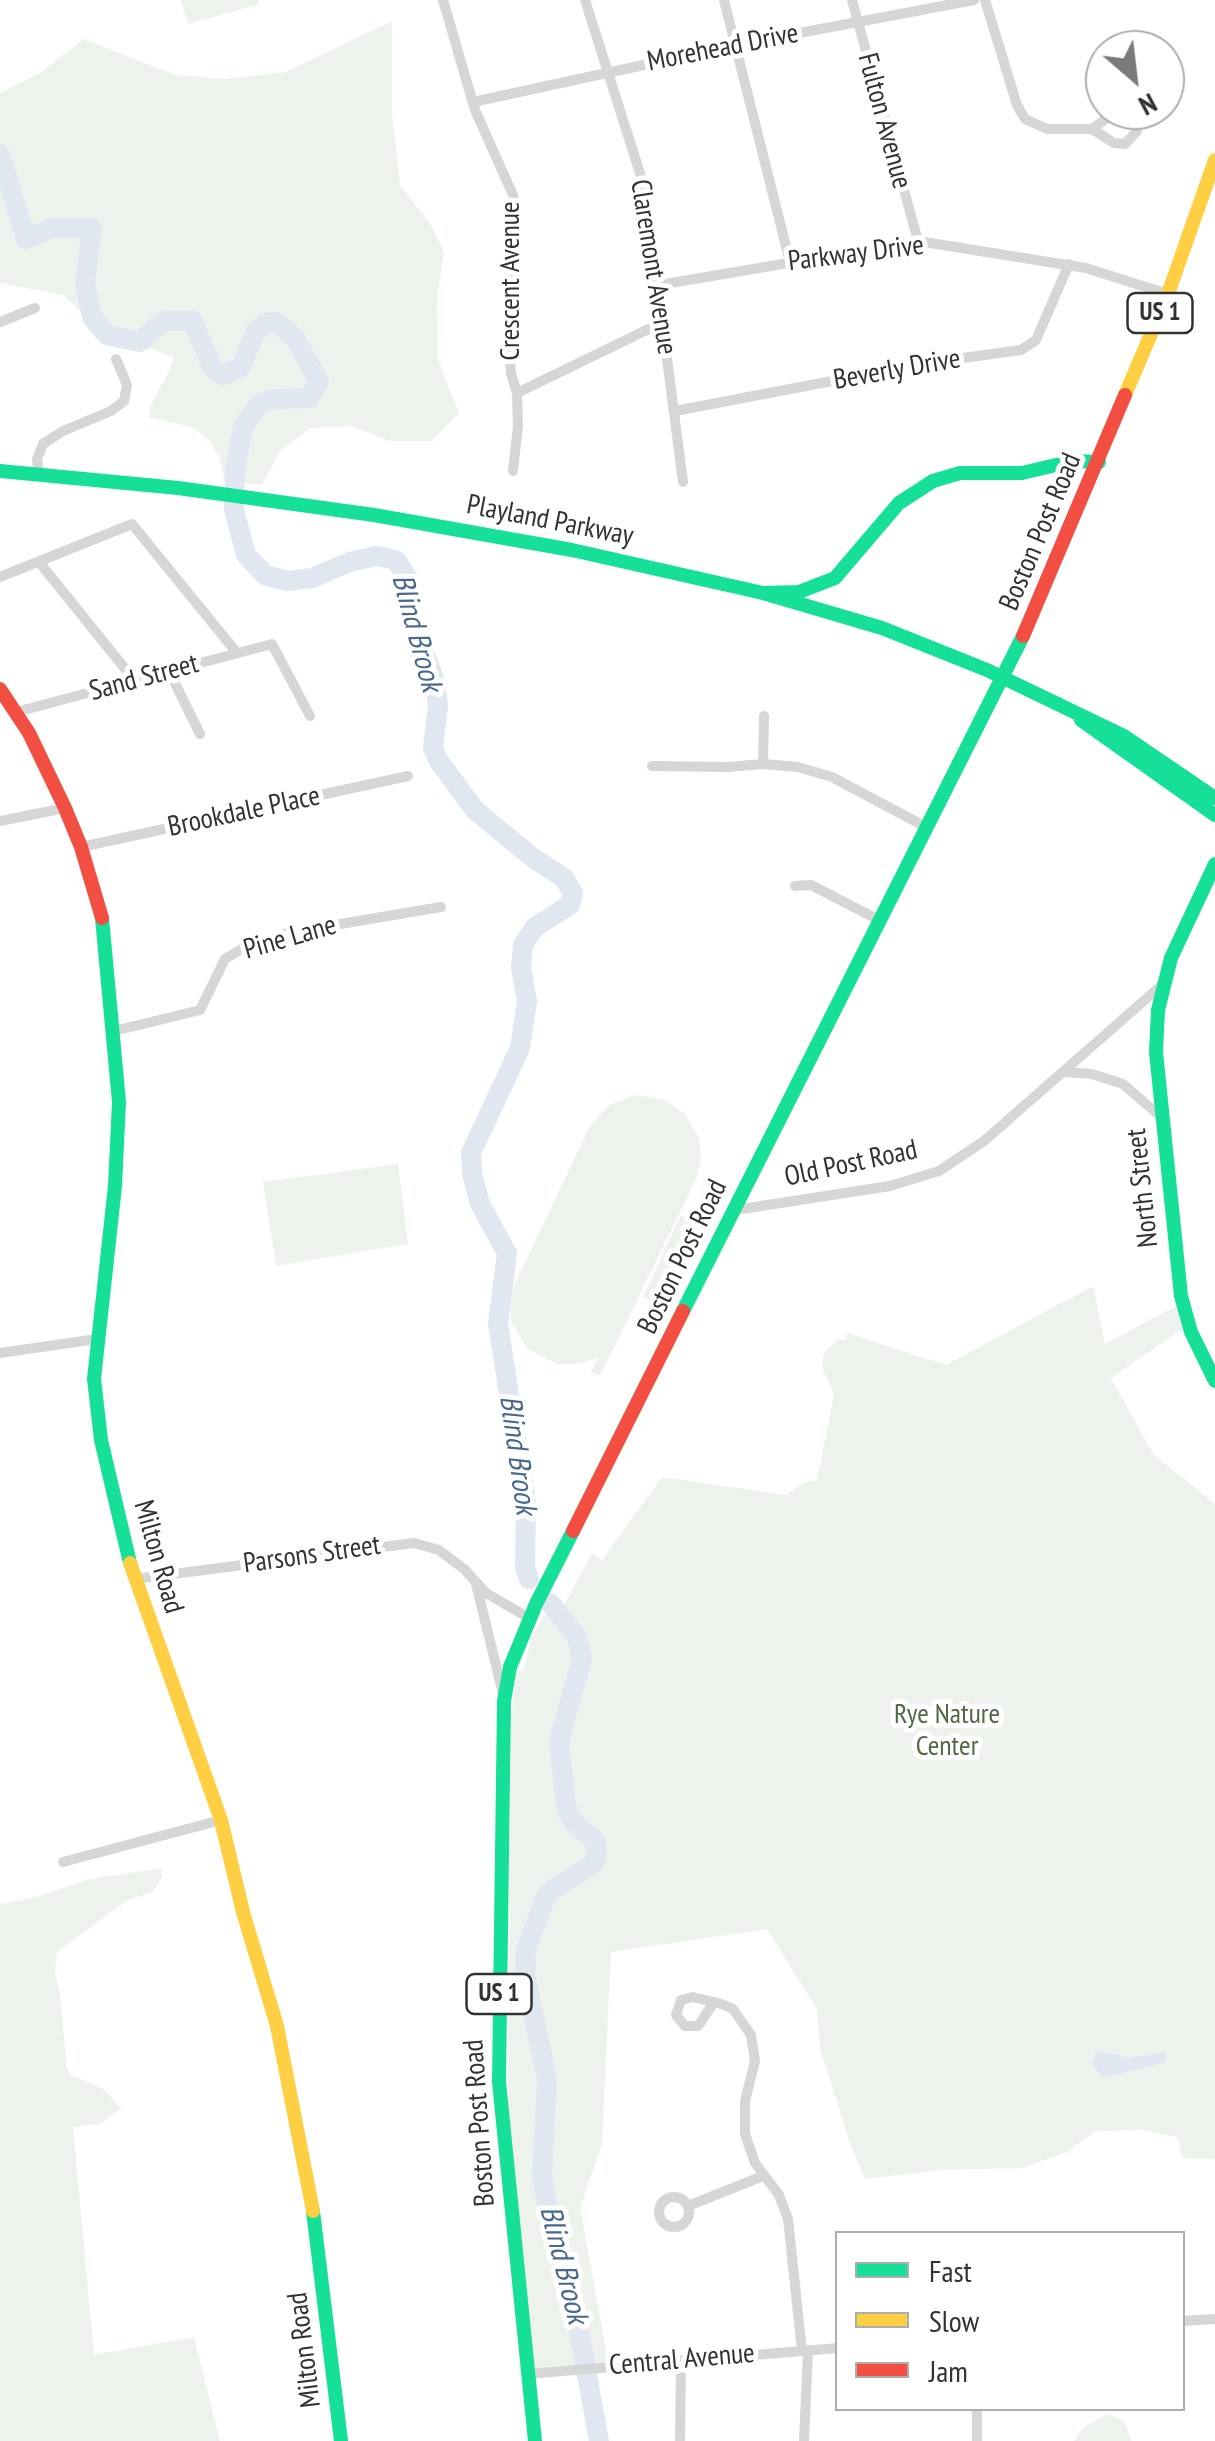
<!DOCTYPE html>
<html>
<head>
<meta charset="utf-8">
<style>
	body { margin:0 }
	#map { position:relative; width:1215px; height:2441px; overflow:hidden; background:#fff; font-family:"PT Sans Narrow",sans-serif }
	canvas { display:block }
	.legend { position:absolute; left:835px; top:2231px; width:350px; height:180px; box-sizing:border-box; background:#fff; border:2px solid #adadad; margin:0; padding:12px 18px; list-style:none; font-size:30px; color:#323232 }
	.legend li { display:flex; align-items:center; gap:20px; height:50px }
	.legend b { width:50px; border:2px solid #adadad }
	.north { position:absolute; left:1085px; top:30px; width:100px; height:100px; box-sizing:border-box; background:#fff; border:2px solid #adadad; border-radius:50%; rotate:152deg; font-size:28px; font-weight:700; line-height:40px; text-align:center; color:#323232 }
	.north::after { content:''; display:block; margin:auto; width:35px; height:45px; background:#7a7a7a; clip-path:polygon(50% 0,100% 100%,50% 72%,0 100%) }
</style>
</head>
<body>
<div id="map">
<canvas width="1215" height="2441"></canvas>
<ul class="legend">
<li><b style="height:12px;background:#16e098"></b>Fast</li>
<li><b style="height:12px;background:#ffcf43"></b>Slow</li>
<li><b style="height:12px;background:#f24e42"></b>Jam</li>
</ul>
<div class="north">N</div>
</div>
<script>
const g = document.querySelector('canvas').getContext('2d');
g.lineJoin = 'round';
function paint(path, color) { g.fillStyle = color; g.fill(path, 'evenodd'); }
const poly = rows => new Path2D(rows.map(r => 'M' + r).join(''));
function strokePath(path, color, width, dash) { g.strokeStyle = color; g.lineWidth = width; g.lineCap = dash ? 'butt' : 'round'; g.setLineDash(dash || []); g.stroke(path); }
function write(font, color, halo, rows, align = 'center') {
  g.font = font + ' "PT Sans Narrow",sans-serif'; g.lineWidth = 10; g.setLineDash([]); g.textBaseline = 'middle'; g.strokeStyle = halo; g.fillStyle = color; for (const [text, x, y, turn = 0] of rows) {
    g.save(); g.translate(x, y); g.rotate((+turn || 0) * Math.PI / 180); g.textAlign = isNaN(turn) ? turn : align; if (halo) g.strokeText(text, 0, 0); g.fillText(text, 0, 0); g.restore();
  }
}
paint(poly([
	[181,0,258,0,260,4,188,24],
	[392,21,392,114,400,185,429,222,444,252,437,296,438,360,459,413,432,441,390,441,351,426,310,428,280,451,262,485,225,481,220,458,208,439,195,428,149,417,150,406,169,372,174,357,152,349,133,351,117,346,63,295,0,283,0,93,41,72,84,39,175,75,225,79,286,72],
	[635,1095,665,1100,684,1113,699,1138,701,1160,696,1179,600,1376,591,1372,598,1357,579,1364,557,1364,527,1348,511,1322,510,1294,590,1126,608,1106],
	[398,1164,408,1244,276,1266,263,1182],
	[681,1215,704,1226,665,1307,643,1297],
	[1093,1286,1105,1344,1176,1306,1182,1329,1111,1378,1153,1454,1215,1504,1215,2159,1183,2158,1177,2137,1142,2130,1095,2131,1067,2152,1022,2168,941,2170,865,2179,852,2149,820,2049,817,2009,767,1929,611,1952,602,2144,580,2207,608,2362,533,2368,508,2114,511,1719,516,1673,523,1670,532,1636,544,1616,550,1615,556,1620,592,1553,602,1560,662,1477,786,1495,803,1483,817,1480,834,1395,822,1367,823,1354,838,1339,846,1340,847,1333,946,1365],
	[161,1868,162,1877,154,1891,126,1901,57,1952,55,1972,60,1995,67,2068,71,2075,104,2089,121,2108,100,2124,73,2127,94,2355,194,2337,220,2441,0,2441,0,1904,37,1897,91,1879],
	[1108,2414,1125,2422,1131,2441,1074,2441,1084,2427]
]), '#eef2ec');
paint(poly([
	[1097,2050,1129,2058,1166,2052,1166,2062,1103,2078,1092,2064]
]), '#e0e7f0');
strokePath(poly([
	[0,154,26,239,52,228,92,228,85,283,92,317,107,335,139,342,164,321,193,321,213,369,223,375,241,367,255,333,265,323,277,322,295,338,319,382,309,398,273,399,259,404,243,427,235,471,234,510,246,555,265,575,287,581,312,578,350,562,376,556,396,560,407,577,413,625,435,681,438,706,433,748,438,760,475,810,533,858,564,878,573,893,570,905,535,927,523,945,521,968,527,1001,520,1048,471,1153,472,1174,480,1204,507,1253,498,1324,526,1502,525,1568,529,1579],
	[550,1603,577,1637,582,1658,559,1742,567,1812,578,1827,595,1840,597,1857,593,1864,550,1891,544,1901,526,1949,525,1975,547,2079,542,2175,552,2235,578,2326,599,2441]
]), '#e0e7f0', 20);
strokePath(poly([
	[443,0,475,110,513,195,517,224,507,324,511,373,517,393,518,426,513,471],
	[585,0,645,189,683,482],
	[724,0,790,262],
	[852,0,918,241],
	[985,0,1017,105,1025,119,1047,129,1092,129],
	[473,102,736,45,974,0],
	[1118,110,1092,129,1114,143,1125,144,1137,131,1136,121,1127,110],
	[659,285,918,241,1086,268,1168,294],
	[0,322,35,308],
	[517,393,661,323],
	[675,411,926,363,1021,350,1036,340,1069,264],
	[39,475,37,459,43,444,63,431,111,411,124,401,127,385,116,359],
	[39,562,135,681],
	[0,577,132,524,237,653],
	[169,671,200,734],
	[16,712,272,644,310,716],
	[763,764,764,716],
	[652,766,728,767,763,764,798,767,832,777,926,827],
	[0,821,65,808],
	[81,847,408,776],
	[795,886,811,885,879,920],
	[114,1031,200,1010,225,959,243,948,287,933,441,907],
	[1064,1072,1092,1074,1123,1084,1160,1116],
	[735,1210,890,1186,939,1171,984,1141,1163,984],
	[0,1353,97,1339],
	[134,1579,414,1543,439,1550,464,1569,486,1593,529,1618],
	[476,1584,503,1694],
	[63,1862,221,1820],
	[714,2002,698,2026,685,2026,676,2015,681,2000,693,1997,714,2002,724,2005,733,2009,751,2035,755,2061,745,2101,745,2134,755,2163,779,2195,788,2219,802,2351],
	'659 2212a15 15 0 1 1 30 0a15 15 0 1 1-30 0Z',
	[688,2206,763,2176],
	[1182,2321,1215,2319],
	[527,2374,838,2348],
	[680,2441,681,2360],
	[804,2441,808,2351],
	[977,2441,977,2408]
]), '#d6d6d6', 10);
strokePath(poly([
	[0,471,178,488,374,515,572,550,763,593,882,628,987,670,1124,736,1215,798],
	[763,593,799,592,835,578,899,503,933,481,960,473,1022,473,1073,461,1099,462],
	[1081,720,1215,815],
	[1215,864,1171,958,1158,1010,1156,1052,1181,1296,1191,1332,1215,1381],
	[102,918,119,1102,115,1186,94,1379,101,1440,130,1563],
	[683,1311,1023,636],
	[313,2211,341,2441],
	[535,2441,499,2082,504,1701,510,1667,536,1604,573,1531]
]), '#16e098', 14);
strokePath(poly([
	[1125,395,1168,294,1215,160],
	[130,1563,221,1820,243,1912,277,2026,313,2211]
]), '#ffcf43', 14);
strokePath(poly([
	[1023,636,1125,395],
	[0,689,29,733,65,808,81,847,102,918],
	[573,1531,683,1311]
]), '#f24e42', 14);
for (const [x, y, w] of [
	[1160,313,65],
	[499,1994,65]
]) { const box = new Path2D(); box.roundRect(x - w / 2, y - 20, w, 40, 8); g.fillStyle = '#fff'; g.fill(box); strokePath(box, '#323232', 2.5); }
write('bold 25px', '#323232', null, [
	["US 1",1160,313],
	["US 1",499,1994]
]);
write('28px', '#323232', '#fff', [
	["Morehead Drive",723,48,-11],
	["Fulton Avenue",884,121,75],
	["Parkway Drive",856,254,-7],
	["Claremont Avenue",653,267,81],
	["Crescent Avenue",511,281,-90],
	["Beverly Drive",897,370,-10],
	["Playland Parkway",550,521,11],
	["Boston Post Road",1041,532,-67],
	["Sand Street",144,678,-15],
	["Brookdale Place",244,812,-12],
	["Pine Lane",290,938,-16],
	["Old Post Road",851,1164,-12],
	["North Street",1143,1188,-96],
	["Boston Post Road",683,1257,-64],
	["Parsons Street",312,1555,-8],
	["Milton Road",158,1557,74],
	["Boston Post Road",480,2123,-94],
	["Milton Road",305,2350,-97],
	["Central Avenue",682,2360,-5]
]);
write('28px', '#506a44', '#fff', [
	["Rye Nature",947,1715],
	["Center",947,1747]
]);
write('italic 30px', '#48688d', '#fff', [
	["Blind Brook",416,633,75],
	["Blind Brook",517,1455,82],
	["Blind Brook",563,2265,76]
]);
</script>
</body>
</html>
